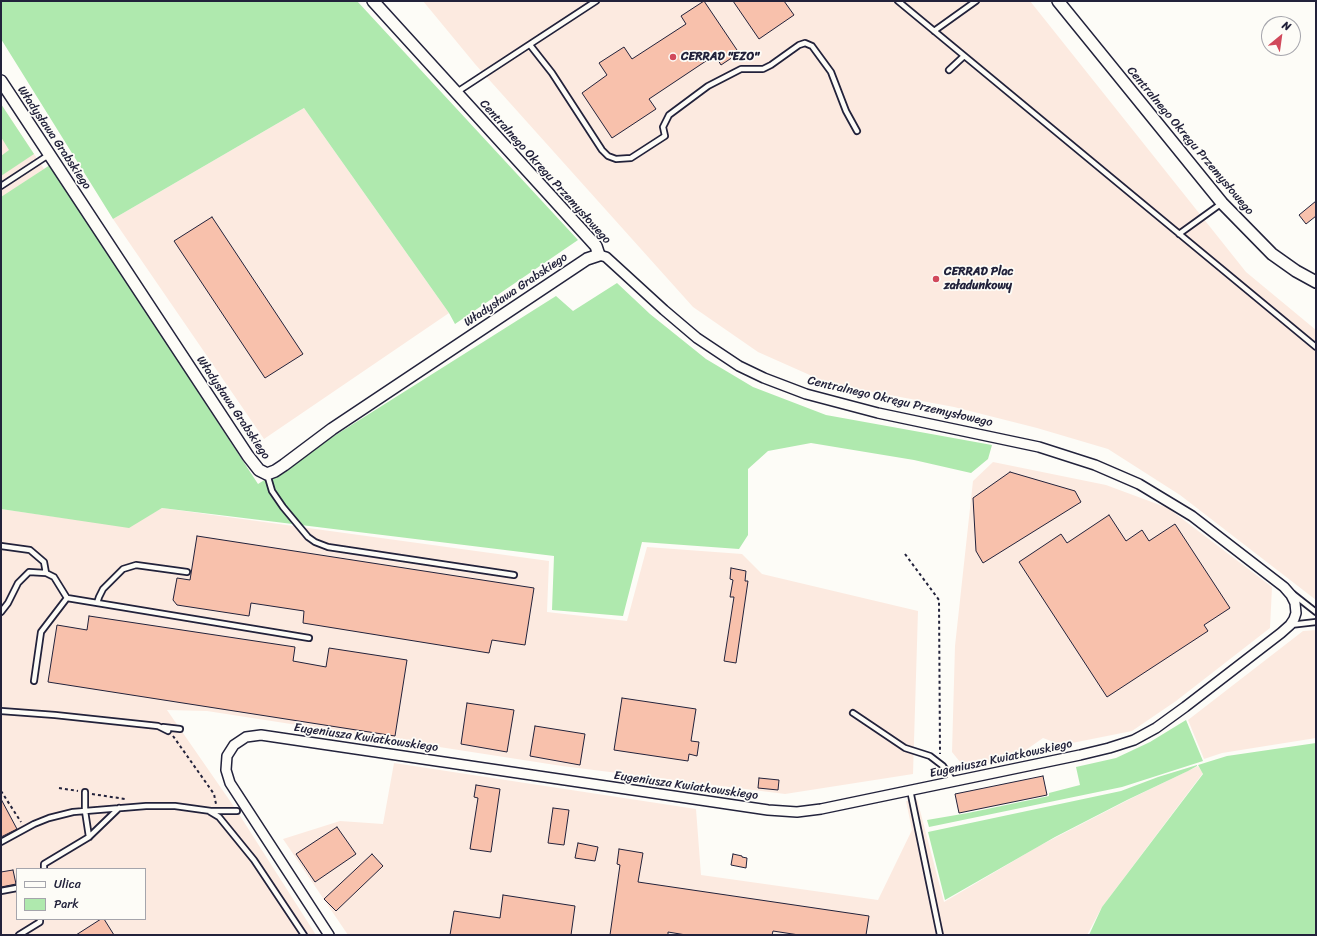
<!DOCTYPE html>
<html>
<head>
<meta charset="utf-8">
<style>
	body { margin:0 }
	#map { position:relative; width:1317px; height:936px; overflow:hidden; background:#fdfcf7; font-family:Sriracha,sans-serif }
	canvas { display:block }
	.frame { position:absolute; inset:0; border:2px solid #22223b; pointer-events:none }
	.legend { position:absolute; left:16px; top:868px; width:130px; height:52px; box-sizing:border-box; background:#fdfcf7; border:1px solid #a5a5ac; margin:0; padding:5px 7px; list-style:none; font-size:12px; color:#22223b }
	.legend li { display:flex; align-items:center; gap:8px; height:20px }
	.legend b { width:20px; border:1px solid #a5a5ac }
	.north { position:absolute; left:1261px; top:16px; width:40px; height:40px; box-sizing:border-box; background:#fdfcf7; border:1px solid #a5a5ac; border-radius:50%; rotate:29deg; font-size:11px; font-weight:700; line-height:16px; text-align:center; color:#22223b }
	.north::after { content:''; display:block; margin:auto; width:14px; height:18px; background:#d1495b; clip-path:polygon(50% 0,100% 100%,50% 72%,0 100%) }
</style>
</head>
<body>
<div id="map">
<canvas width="1317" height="936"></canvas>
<div class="frame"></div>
<ul class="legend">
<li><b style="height:5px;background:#fdfcf7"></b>Ulica</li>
<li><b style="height:11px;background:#afe9ae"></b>Park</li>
</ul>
<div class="north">N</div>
</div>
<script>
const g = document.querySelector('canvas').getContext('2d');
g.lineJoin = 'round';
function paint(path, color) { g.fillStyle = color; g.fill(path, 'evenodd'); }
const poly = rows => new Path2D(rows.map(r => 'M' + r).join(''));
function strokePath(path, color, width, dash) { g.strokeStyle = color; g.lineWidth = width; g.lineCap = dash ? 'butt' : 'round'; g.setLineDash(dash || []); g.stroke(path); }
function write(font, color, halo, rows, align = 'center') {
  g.font = font + ' Sriracha,sans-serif'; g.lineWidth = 3.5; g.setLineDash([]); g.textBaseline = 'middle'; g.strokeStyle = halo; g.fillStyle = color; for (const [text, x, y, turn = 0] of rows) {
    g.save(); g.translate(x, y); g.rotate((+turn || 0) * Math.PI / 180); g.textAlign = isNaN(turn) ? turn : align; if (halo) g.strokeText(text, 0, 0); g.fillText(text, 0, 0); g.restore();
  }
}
paint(poly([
	[423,1,1030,1,1246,272,1316,330,1316,600,1180,495,1108,449,1037,428,954,407,830,384,758,352,693,307,475,64],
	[1,104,44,169,1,198],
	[304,108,449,313,264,439,113,219],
	[993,462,1106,485,1168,508,1272,587,1270,628,1176,701,1132,731,1062,745,1043,738,1013,759,964,767,952,752,955,646,973,481],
	[162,508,549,561,547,612,627,621,647,547,742,554,762,574,918,611,913,774,785,794,562,766,207,711,167,710,237,811,316,935,1,935,1,509,128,527],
	[17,869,145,869,145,919,17,919],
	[1316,630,1316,738,1222,753,1204,759,1188,720,1303,631],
	[394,763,696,809,701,875,878,900,912,830,906,801,917,799,944,902,1039,846,1132,798,1198,766,1203,773,1102,907,1087,935,348,935,283,839,340,821,383,824]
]), '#fceae0');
paint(poly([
	[1,1,357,1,578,240,455,324,449,313,304,108,113,219,1,39],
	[1,104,34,154,1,176,1,156,9,150,1,137],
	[50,165,258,484,556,296,573,311,617,283,650,314,706,359,753,387,826,415,992,445,988,459,971,473,914,460,811,443,768,451,748,469,748,535,739,549,642,542,623,616,552,610,554,556,162,508,129,528,1,509,1,197],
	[1186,720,1203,761,1122,787,929,827,927,820,968,813,1049,796,1049,793,1080,785,1076,767,1116,758,1150,742],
	[1316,743,1316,935,1089,935,1102,907,1203,774,1198,765,1227,756],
	[1197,765,1197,766,1188,771,1127,800,1055,837,945,900,928,832,1121,791,1158,777]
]), '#afe9ae');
const building = poly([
	[704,1,739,53,721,65,715,55,649,99,656,109,612,138,582,93,607,75,599,63,624,47,632,59,686,24,681,16,704,1],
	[733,1,784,1,794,15,759,39,733,1],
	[1316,201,1316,216,1306,224,1299,215,1316,201],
	[212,217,303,354,265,378,174,241,212,217],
	[1010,472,1075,491,1081,502,983,563,976,551,973,498,1010,472],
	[1109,515,1126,541,1142,530,1149,541,1175,524,1230,608,1204,625,1208,631,1107,697,1019,562,1061,534,1067,543,1109,515],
	[197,536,534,588,525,645,492,640,489,653,303,623,304,611,251,603,249,616,177,605,173,600,177,578,190,580,197,536],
	[731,568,746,571,745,581,748,581,736,663,724,661,734,597,730,597,733,580,730,579,731,568],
	[89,616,295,647,293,661,326,667,329,648,407,660,395,736,48,682,57,625,87,630,89,616],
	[622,698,696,709,691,741,699,742,697,756,689,754,688,761,614,750,622,698],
	[467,703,514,710,507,752,461,744,467,703],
	[535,726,585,734,580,765,530,756,535,726],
	[1043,776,1047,795,959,813,955,794,1043,776],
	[759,778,779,780,778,790,758,788,759,778],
	[476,785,500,789,491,852,470,849,478,798,474,797,476,785],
	[1,799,17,829,1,837,1,799],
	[553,808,569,810,564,845,548,843,553,808],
	[337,827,356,854,315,882,296,854,337,827],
	[578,843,598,847,595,861,575,858,578,843],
	[619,849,643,853,638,882,869,916,866,935,799,935,773,931,772,935,686,935,668,932,668,935,610,935,620,865,617,864,619,849],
	[372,854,383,866,336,911,324,899,372,854],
	[733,854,742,856,742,857,747,858,746,868,731,865,733,854],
	[13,870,16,884,1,887,1,872,13,870],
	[503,895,575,906,571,935,450,935,454,911,500,918,503,895],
	[101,919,104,919,114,935,76,935,101,919]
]);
paint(building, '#f8c1ac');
strokePath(building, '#22223b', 1);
const service = poly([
	[898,1,1316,347],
	[934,31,976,1],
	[530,45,552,73,602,150,608,156,616,159,631,158,665,136,663,127,669,115,708,86,741,69,763,69,771,65,799,45,805,43,812,46,831,72,846,111,857,131],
	[949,70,964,56],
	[457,92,596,1],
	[1,186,50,154],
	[1179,234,1222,203],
	[267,474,272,491,283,507,308,537,315,542,328,547,514,575],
	[1,546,30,550,44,562,46,573],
	[1293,594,1316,612],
	[97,603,99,597,103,589,123,569,136,565,187,572],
	[1,612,8,603,18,583,29,572,46,573,54,577,67,598,309,638],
	[1290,625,1316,622],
	[34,681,41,632,67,598],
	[1,711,55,715,158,726,168,731],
	[853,713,905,748,930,756,943,766,953,781],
	[163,727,180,729],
	[910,790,940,935],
	[85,792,85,811,89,837],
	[209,811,219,817,254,860,304,935],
	[1,842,34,824,49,818,73,812,146,806,175,806,211,811,237,811],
	[44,869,44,864,89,837,119,808],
	[1,891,17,888],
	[19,935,40,922,40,919]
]);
const minor = poly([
	[329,935,230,783,226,770,227,756,234,745,246,737,261,735,768,810,797,812,821,809,1080,755,1109,748,1134,740,1156,728,1185,707,1281,633,1290,625,1294,619,1296,613,1295,603,1291,595,1284,587,1192,516,1139,484,1095,465,1039,447,878,413,806,394,764,378,739,366,697,338,664,310,606,257,599,255]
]);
const tertiary = poly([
	[1058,1,1222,203,1272,254,1296,271,1316,282],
	[1,81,248,456,259,470,267,474,275,471,284,465,332,429,587,259,599,255,596,246,373,1]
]);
strokePath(service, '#22223b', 8);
strokePath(minor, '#22223b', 12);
strokePath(tertiary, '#22223b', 14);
strokePath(poly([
	[905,554,939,600,940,754],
	[173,736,214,794,216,804],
	[59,788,78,791],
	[1,791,21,822],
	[92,794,125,799]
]), '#22223b', 2, [3, 3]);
strokePath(service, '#fdfcf7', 4.5);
strokePath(minor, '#fdfcf7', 9);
strokePath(tertiary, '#fdfcf7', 11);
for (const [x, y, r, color] of [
	[673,57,4,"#d1495b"],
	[936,279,4,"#d1495b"]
]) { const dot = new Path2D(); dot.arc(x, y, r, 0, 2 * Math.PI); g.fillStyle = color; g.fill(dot); strokePath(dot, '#fdfcf7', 1.5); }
write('bold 12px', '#22223b', '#fdfcf7', [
	["CERRAD \"EZO\"",681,57],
	["CERRAD Plac",944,272],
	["załadunkowy",944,286]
], 'left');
write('12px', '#22223b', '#fdfcf7', [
	["Władysława Grabskiego",54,138,56],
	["Centralnego Okręgu Przemysłowego",1190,141,50],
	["Centralnego Okręgu Przemysłowego",545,172,48],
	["Władysława Grabskiego",516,290,-34],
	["Centralnego Okręgu Przemysłowego",900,402,13],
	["Władysława Grabskiego",233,408,56],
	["Eugeniusza Kwiatkowskiego",366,738,8],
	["Eugeniusza Kwiatkowskiego",1001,759,-12],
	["Eugeniusza Kwiatkowskiego",686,786,8]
]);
</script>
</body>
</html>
